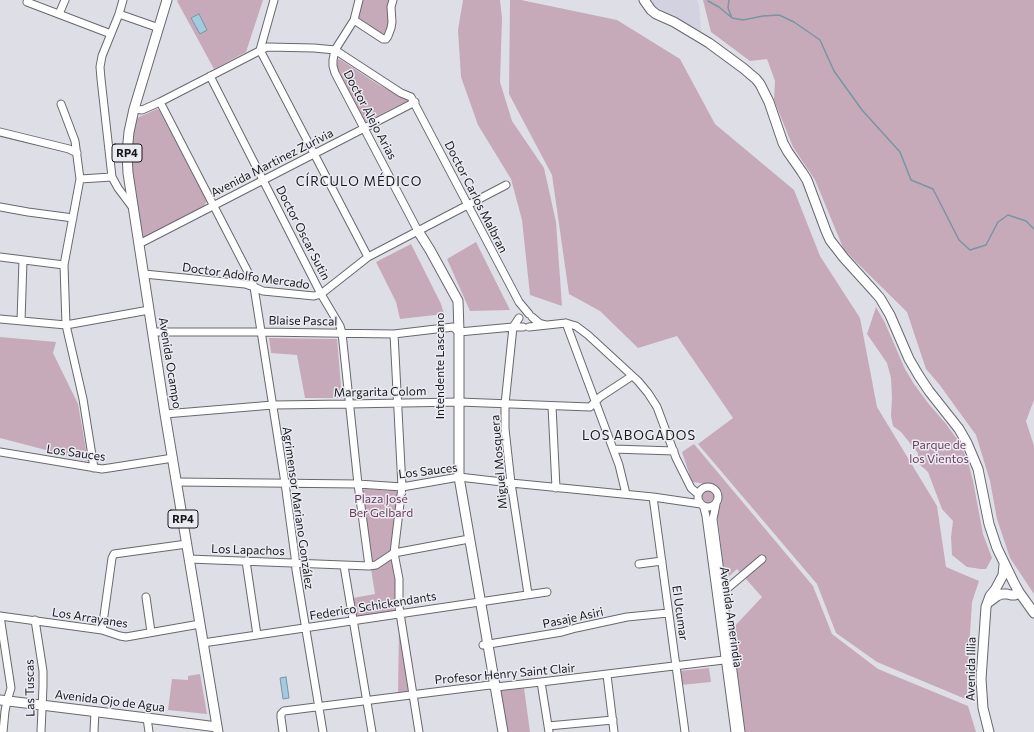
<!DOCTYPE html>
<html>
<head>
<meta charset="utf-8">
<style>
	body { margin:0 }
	canvas { display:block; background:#dedee6 }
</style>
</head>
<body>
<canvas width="1034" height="732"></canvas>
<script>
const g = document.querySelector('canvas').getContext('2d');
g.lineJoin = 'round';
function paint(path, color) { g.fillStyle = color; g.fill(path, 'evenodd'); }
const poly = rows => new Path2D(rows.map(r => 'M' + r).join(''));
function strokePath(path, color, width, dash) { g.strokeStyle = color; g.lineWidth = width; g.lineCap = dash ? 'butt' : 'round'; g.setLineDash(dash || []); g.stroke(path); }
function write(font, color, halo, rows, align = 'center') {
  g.font = font + ' Commissioner,sans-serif'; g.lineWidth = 3; g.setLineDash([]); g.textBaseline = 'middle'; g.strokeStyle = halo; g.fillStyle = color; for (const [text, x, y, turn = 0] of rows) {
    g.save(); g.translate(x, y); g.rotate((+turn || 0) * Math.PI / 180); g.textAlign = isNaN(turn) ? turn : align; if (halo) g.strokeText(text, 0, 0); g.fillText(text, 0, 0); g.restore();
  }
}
paint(poly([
	[649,0,697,0,699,5,701,31,652,5]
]), '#d2d2e1');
paint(poly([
	[178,0,263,0,246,52,214,69,177,1],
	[361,0,391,0,389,22,386,33,384,35,381,35,359,20,358,18],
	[463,0,500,0,502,18,500,82,512,121,544,168,556,222,562,306,530,295,522,220,511,179,478,125,461,77,458,30],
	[510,0,521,0,617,20,680,59,715,124,794,190,820,256,860,318,877,407,937,506,946,567,979,581,972,602,967,680,968,700,877,662,836,633,817,584,698,444,733,418,677,336,638,348,600,311,569,294,552,175,509,94],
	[703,0,1034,0,1034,400,1026,421,1034,446,1034,594,1010,558,997,519,990,481,976,435,939,384,926,369,907,312,844,250,815,180,793,147,774,100,775,81,767,59,750,61,711,32],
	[338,59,341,60,379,85,409,100,365,122,337,68,337,63],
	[157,109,159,110,207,201,203,207,147,237,144,237,142,236,132,175,131,153,132,142,135,125,137,118],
	[476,242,510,310,470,311,447,259],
	[411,244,441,304,444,314,400,319,396,302,376,262],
	[876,307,885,323,905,369,914,384,928,403,946,424,960,443,968,462,973,481,983,534,992,558,986,569,981,569,967,567,952,555,951,537,953,521,942,509,928,472,918,463,918,453,901,432,893,426,891,416,892,398,891,378,887,363,867,334],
	[0,337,56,342,53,353,78,404,88,461,0,438],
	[269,338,337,339,342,398,305,398,297,355,271,353],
	[694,444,813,586,832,634,878,669,968,706,976,732,745,732,732,629,762,597,737,569,725,580,717,511,722,502,722,492,716,485,692,482,682,452],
	[365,489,395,491,397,492,398,495,392,549,390,552,375,561,372,561,371,559,362,491],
	'701 497a7 7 0 1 1 14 0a7 7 0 1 1-14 0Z',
	[391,559,393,560,396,581,395,608,394,611,392,612,358,617,356,615,353,598,375,594,371,569],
	[399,625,409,689,409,692,406,693,398,693],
	[709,668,711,682,681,685,679,671],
	[200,674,207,714,168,710,172,679,188,680,188,676],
	[524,688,530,732,506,732,499,691]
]), '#c7aaba');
const water = poly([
	[199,14,207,30,200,34,191,18,199,14],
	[286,677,289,698,283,699,280,678,286,677]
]);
paint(water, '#a3cbdf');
strokePath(water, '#7995a4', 1);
strokePath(poly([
	[729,0,728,8,732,18,743,20,763,16,779,15,794,22,820,40,834,71,862,110,900,152,911,180,933,189,959,240,970,250,986,245,998,222,1008,215,1026,221,1034,229],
	[708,1,719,7,731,17]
]), '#7995a4', 1.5);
const minor = poly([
	[123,0,119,14,102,56,100,67,101,79,112,177,118,188,133,208],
	[359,0,354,20,335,50,333,60,333,66,335,73,418,231],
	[27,2,111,34],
	[59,14,65,0],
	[119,14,159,28],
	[354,20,383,39,386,39,388,36,391,28,392,22,391,7,393,0],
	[260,50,368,257],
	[260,50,274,0],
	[210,76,321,294,340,326,342,333,358,484,369,566],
	[160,102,250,276,254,287,285,483,295,557,296,570,323,732],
	[61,104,75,141,80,179,64,265,66,325,83,399,94,468],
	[134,109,142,110,160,102,267,47,314,48,335,50,401,93,411,97,519,302,529,314],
	[0,132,69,149,77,153],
	[80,179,112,177],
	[0,207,28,212,73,218],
	[139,244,415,102],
	[0,257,64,265],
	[144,274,245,284,254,287,263,291,314,296,321,294,368,257,506,185],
	[532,317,539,323,546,325],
	[519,318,513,327,505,404,505,429,511,483,528,594],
	[0,319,66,325,149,310],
	[21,321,23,260],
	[566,323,619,465,626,494],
	[529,327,566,323,576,326,588,335,638,381,648,393,657,407,676,458,691,488,698,494],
	[153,332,261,332,394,334,453,327,459,332,513,327,523,327],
	[394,334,402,487,394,553,399,579,399,607,419,732],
	[552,406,556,488],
	[165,414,273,405,349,404,459,402,590,407,600,397,632,376],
	[613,449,674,451],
	[0,452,102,469,109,468,173,458],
	[177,482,358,484,402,487,459,477,511,483,653,497,701,504],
	'698 497a10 10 0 1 1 20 0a10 10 0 1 1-20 0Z',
	[653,497,685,732],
	[716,504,713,519,741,732],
	[703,506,704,508,706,516,735,732],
	[189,559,369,566,376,565,394,553,469,539],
	[246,561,257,635],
	[639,564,662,561],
	[344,566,372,732],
	[723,592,762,559],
	[146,597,151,632],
	[0,616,102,630,120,636,126,637,200,624],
	[0,616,11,688,7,701,5,711,3,732],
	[35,620,43,671,43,686,41,732],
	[102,630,112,558,114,554,187,544],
	[203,643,547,592],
	[483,645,562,632,576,628,627,617,668,613],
	[607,675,614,732],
	[541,682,549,732],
	[147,718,149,732],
	[548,726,613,720],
	[94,732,95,711],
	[283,732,281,718,281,714,284,711,490,685,496,687,541,682,732,659]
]);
const major = poly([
	[167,0,134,109,129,132,127,153,128,173,165,414,218,732],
	[644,0,651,10,656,14,674,22,709,43,743,68,756,79,760,84,769,102,783,143,788,152,802,172,807,180,826,231,830,240,844,258,873,290,880,298,890,315,909,359,919,376,929,391,959,429,967,443,978,469,989,524,997,548,1014,583,1019,592,1034,613],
	[418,231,430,250,458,301,459,332,459,477,503,732],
	[989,602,997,596,1002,594,1007,594,1011,595,1015,595,1019,592],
	[0,700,147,718,217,727],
	[989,732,983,708,981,679,986,607,990,596,995,590,1003,575,1004,565]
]);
strokePath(minor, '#68686f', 9);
strokePath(major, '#68686f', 11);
strokePath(minor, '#fff', 7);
strokePath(major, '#fff', 9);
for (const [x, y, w] of [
	[127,153,30],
	[183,519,30]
]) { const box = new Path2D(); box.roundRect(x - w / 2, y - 9, w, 18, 3); g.fillStyle = '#ebebf3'; g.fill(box); strokePath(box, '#18181b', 1); }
write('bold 11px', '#18181b', null, [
	["RP4",127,153],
	["RP4",183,519]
]);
write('12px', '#18181b', '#ebebf3', [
	["Doctor Alejo Arias",370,115,62],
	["Avenida Martinez Zurivia",272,163,-27],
	["Doctor Carlos Malbran",476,197,63],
	["Doctor Oscar Sutin",303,233,63],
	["Doctor Adolfo Mercado",246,276,8],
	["Blaise Pascal",303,321,1],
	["Avenida Ocampo",170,363,81],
	["Intendente Lascano",440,366,-90],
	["Margarita Colom",380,392,-1],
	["Los Sauces",76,453,8],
	["Miguel Mosquera",499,462,-95],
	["Los Sauces",428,471,-7],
	["Agrimensor Mariano González",298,508,82],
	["Los Lapachos",248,550,2],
	["Federico Schickendants",373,606,-9],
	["El Ucumar",680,613,82],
	["Avenida Amerindia",731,617,82],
	["Los Arrayanes",90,618,9],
	["Pasaje Asiri",573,618,-12],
	["Avenida Illia",971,669,-89],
	["Profesor Henry Saint Clair",505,674,-5],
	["Las Tuscas",30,688,-91],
	["Avenida Ojo de Agua",110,701,7]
]);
write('12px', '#6d3c5a', '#ebebf3', [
	["Parque de",939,445],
	["los Vientos",939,459],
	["Plaza José",381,499],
	["Ber Gelbard",381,513]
]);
g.letterSpacing = '1px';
write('13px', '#18181b', '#ebebf3', [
	["CÍRCULO MÉDICO",359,182],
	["LOS ABOGADOS",639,436]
]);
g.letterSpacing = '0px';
</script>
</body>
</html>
